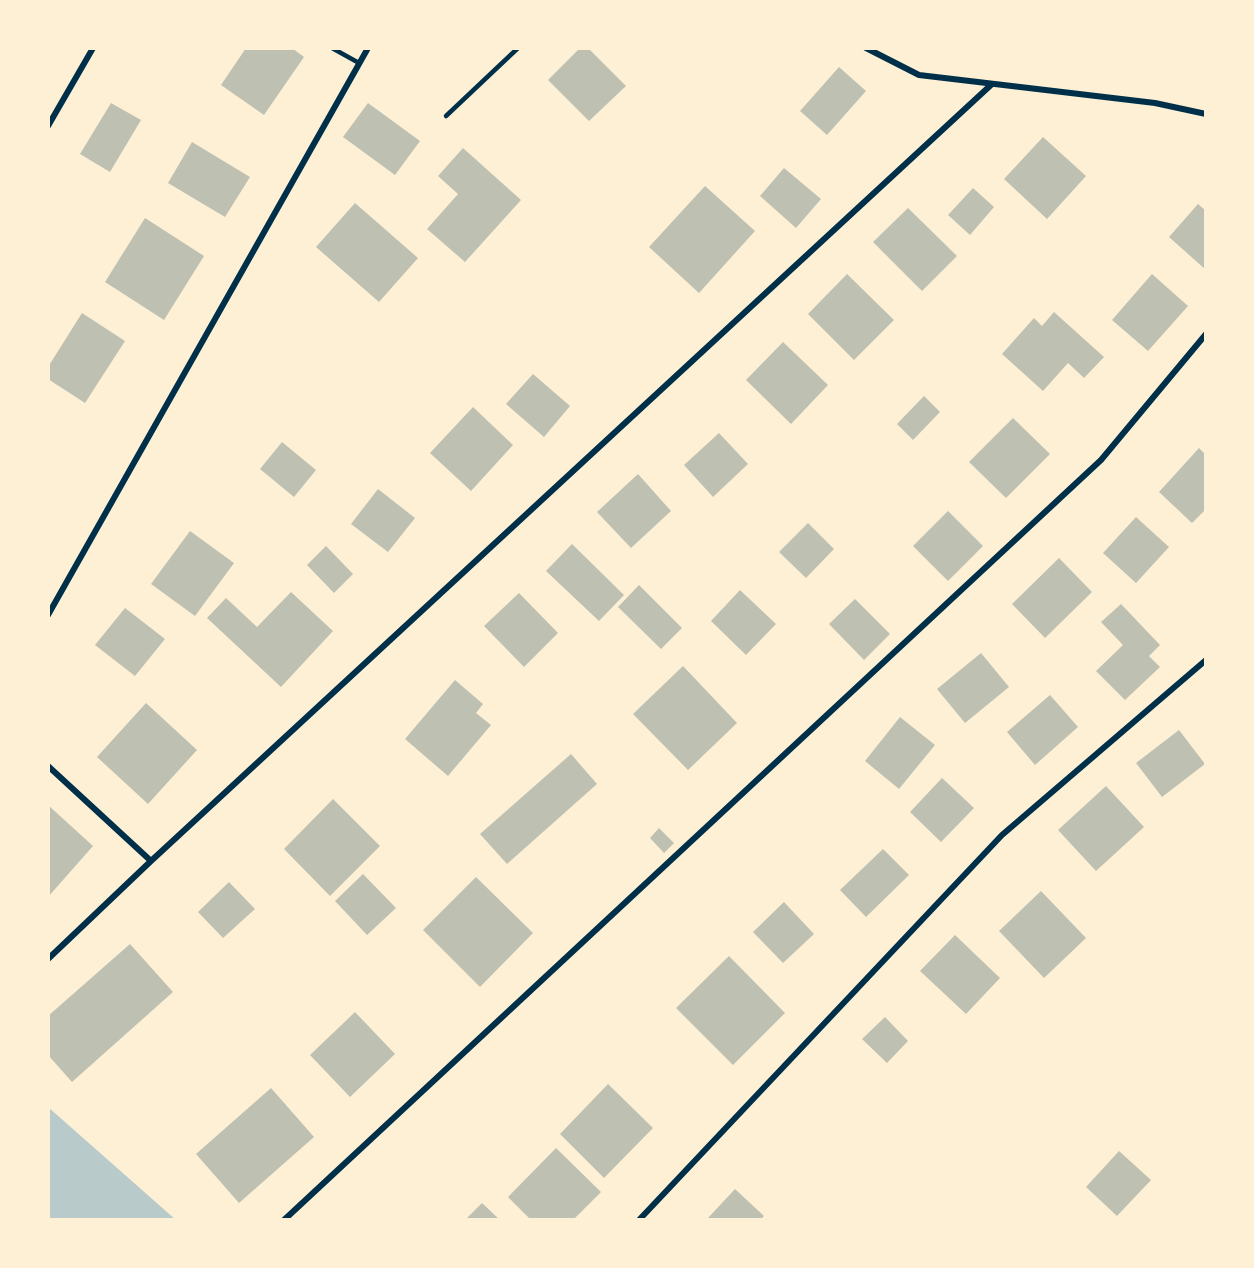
<!DOCTYPE html>
<html>
<head>
<meta charset="utf-8">
<style>
	body { margin:0 }
	#map { position:relative; width:1254px; height:1268px; overflow:hidden; background:#fdf0d5; font-family:"Crimson Pro",serif }
	canvas { display:block }
	.frame { position:absolute; inset:0; border:50px solid #fdf0d5; pointer-events:none }
</style>
</head>
<body>
<div id="map">
<canvas width="1254" height="1268"></canvas>
<div class="frame"></div>
</div>
<script>
const g = document.querySelector('canvas').getContext('2d');
g.lineJoin = 'round';
function paint(path, color) { g.fillStyle = color; g.fill(path, 'evenodd'); }
const poly = rows => new Path2D(rows.map(r => 'M' + r).join(''));
function strokePath(path, color, width, dash) { g.strokeStyle = color; g.lineWidth = width; g.lineCap = dash ? 'butt' : 'round'; g.setLineDash(dash || []); g.stroke(path); }
paint(poly([
	[48,1107,176,1220,48,1220]
]), '#b9caca');
paint(poly([
	[246,48,292,48,304,57,264,115,221,85],
	[580,48,588,48,626,86,589,121,548,80],
	[839,67,866,91,827,135,800,111],
	[111,103,141,120,110,172,80,154],
	[368,103,420,141,395,175,343,137],
	[1043,137,1086,176,1047,219,1004,179],
	[192,142,250,177,225,217,168,183],
	[463,148,521,200,465,262,427,229,458,194,438,176],
	[784,168,821,199,796,228,760,196],
	[705,186,755,231,699,293,649,247],
	[973,188,994,207,970,235,948,215],
	[355,203,418,258,379,302,316,247],
	[1198,204,1206,211,1206,270,1169,237],
	[908,208,957,256,922,291,873,242],
	[145,218,204,256,164,320,105,282],
	[847,274,894,320,854,360,808,314],
	[1152,274,1188,306,1148,351,1112,320],
	[1054,312,1104,357,1084,378,1068,363,1043,391,1002,354,1034,318,1042,326],
	[82,313,125,341,85,403,48,379,48,367],
	[783,342,828,385,791,424,746,380],
	[533,374,570,406,544,437,506,404],
	[924,396,940,412,913,440,897,424],
	[473,407,513,445,471,491,430,453],
	[1013,418,1050,454,1006,498,969,462],
	[719,433,748,464,713,497,684,465],
	[282,442,316,470,294,497,260,469],
	[1199,448,1206,455,1206,509,1192,523,1159,492],
	[638,474,671,511,631,548,597,512],
	[378,489,415,518,388,552,351,524],
	[948,511,983,546,948,581,913,546],
	[1136,517,1169,547,1136,583,1103,553],
	[808,523,834,549,806,578,779,552],
	[190,531,234,563,195,616,151,584],
	[572,544,624,595,599,621,546,571],
	[326,546,353,574,334,593,307,565],
	[1059,558,1092,592,1045,638,1012,604],
	[639,585,682,628,661,649,618,607],
	[740,590,776,624,746,655,711,621],
	[291,592,333,631,281,687,207,618,226,598,257,627],
	[519,593,558,633,524,667,484,626],
	[855,599,890,634,864,660,829,624],
	[1121,604,1160,645,1149,656,1160,667,1125,700,1096,671,1123,645,1101,622],
	[125,608,165,639,135,676,95,645],
	[981,653,1009,687,965,723,937,689],
	[683,666,737,723,688,770,633,714],
	[455,680,483,704,476,713,491,725,448,776,405,739],
	[1050,695,1078,727,1035,765,1007,732],
	[146,703,197,750,148,804,97,757],
	[900,717,935,745,899,789,865,761],
	[1179,730,1205,764,1162,797,1136,763],
	[571,754,597,784,507,864,480,834],
	[942,778,974,808,941,842,910,812],
	[1106,786,1144,827,1096,871,1058,830],
	[333,799,380,846,330,896,284,849],
	[48,805,93,846,48,897],
	[659,828,674,843,664,853,650,838],
	[883,849,909,875,866,917,840,890],
	[363,874,396,908,367,935,335,901],
	[476,877,533,933,480,987,423,930],
	[229,882,255,909,223,938,198,912],
	[1041,891,1086,938,1044,978,999,931],
	[784,902,814,934,783,963,753,932],
	[955,935,1000,978,966,1014,920,971],
	[130,944,173,992,72,1082,48,1055,48,1016],
	[729,956,785,1013,733,1065,676,1008],
	[355,1012,395,1054,350,1097,310,1055],
	[885,1017,908,1041,887,1063,862,1039],
	[608,1084,653,1128,604,1178,560,1134],
	[271,1088,314,1137,239,1203,196,1154],
	[556,1148,601,1192,573,1220,531,1220,508,1197],
	[1119,1151,1151,1180,1117,1216,1086,1187],
	[735,1189,764,1216,760,1220,710,1220,708,1218],
	[482,1203,500,1220,465,1220]
]), '#bec0b2');
strokePath(poly([
	[332,48,359,63],
	[446,116,518,48]
]), '#003049', 4.5);
strokePath(poly([
	[866,48,919,75,1155,103,1206,114],
	[48,126,93,48],
	[48,615,368,48],
	[48,766,151,861],
	[48,959,151,861,992,84],
	[284,1220,1101,460,1206,334],
	[639,1220,1002,835,1206,660]
]), '#003049', 6);
</script>
</body>
</html>
